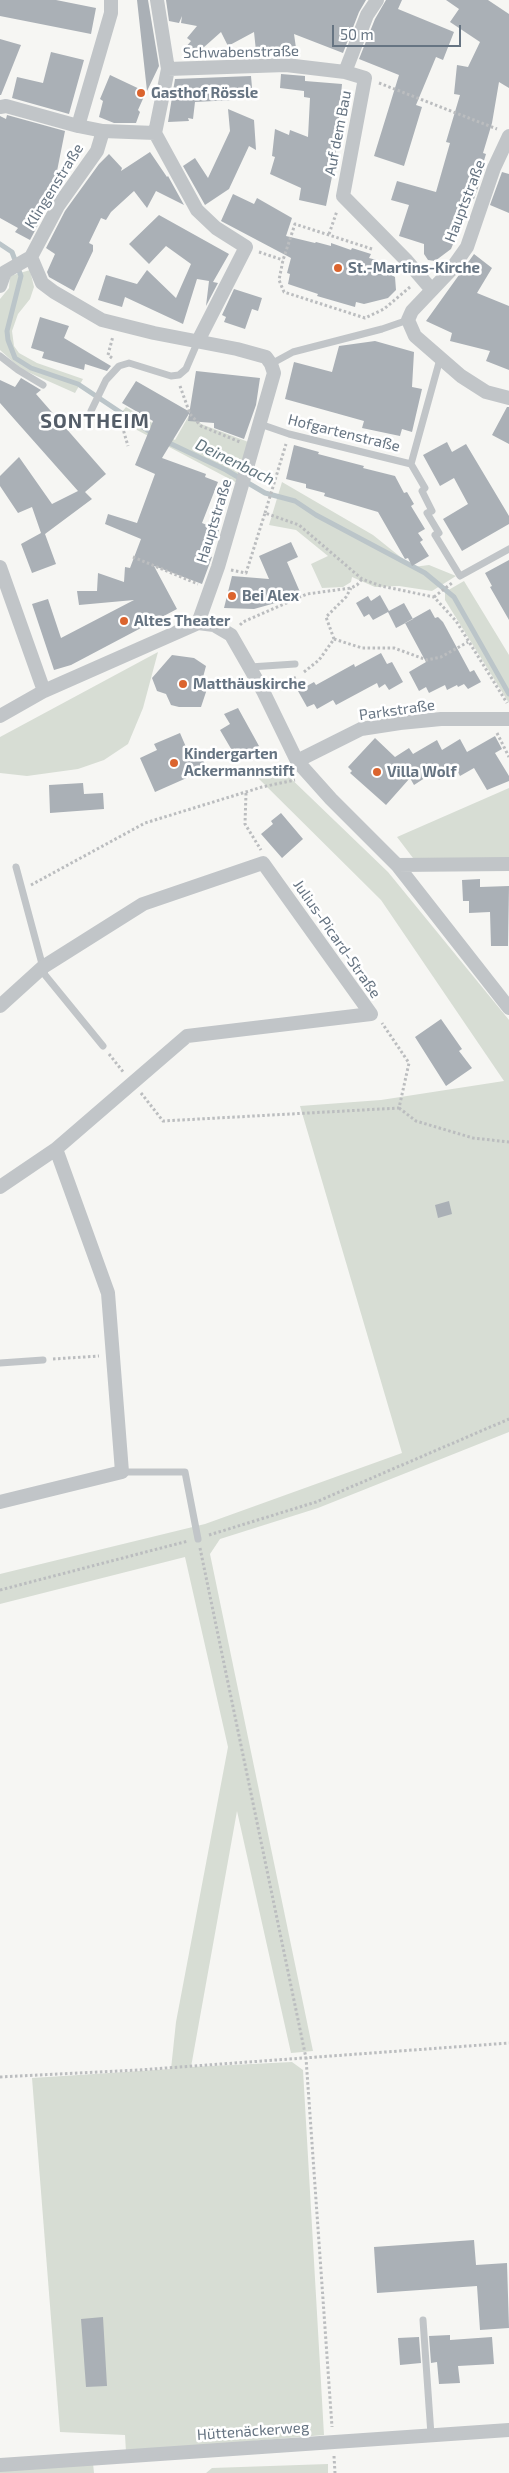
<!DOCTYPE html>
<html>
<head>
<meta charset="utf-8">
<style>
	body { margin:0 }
	#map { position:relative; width:509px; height:2473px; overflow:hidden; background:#f6f6f3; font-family:"Exo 2",sans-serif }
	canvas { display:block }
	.scale { position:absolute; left:332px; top:25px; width:129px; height:22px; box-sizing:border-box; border:2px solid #667482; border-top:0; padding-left:6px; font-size:15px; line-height:18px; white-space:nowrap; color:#667482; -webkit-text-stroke:4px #fff; paint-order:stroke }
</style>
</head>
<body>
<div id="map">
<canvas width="509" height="2473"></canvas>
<div class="scale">50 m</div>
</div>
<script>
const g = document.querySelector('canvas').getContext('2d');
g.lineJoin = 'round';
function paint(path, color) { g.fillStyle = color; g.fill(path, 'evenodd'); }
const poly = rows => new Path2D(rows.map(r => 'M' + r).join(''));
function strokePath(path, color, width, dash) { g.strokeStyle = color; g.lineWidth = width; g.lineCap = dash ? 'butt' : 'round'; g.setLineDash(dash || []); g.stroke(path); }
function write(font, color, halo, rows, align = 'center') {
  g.font = font + ' "Exo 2",sans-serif'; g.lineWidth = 5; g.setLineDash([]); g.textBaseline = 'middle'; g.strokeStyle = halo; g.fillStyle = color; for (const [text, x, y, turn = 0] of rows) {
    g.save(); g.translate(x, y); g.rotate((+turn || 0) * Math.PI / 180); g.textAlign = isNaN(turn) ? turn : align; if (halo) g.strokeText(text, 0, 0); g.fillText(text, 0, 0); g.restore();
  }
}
paint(poly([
	[30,270,34,287,30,299,18,314,12,331,14,346,19,353,37,363,83,379,75,393,21,369,0,350,0,299,9,288,10,276],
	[126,407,154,424,152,428,175,440,191,412,201,424,251,443,239,484,137,430,121,413],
	[282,482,373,535,413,567,429,565,456,576,432,591,399,586,375,587,352,577,351,582,343,587,322,588,311,564,328,556,296,530,269,525],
	[464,581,509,655,509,703,445,600,445,592],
	[158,652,143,708,128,744,104,760,78,769,27,776,0,773,0,737],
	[282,770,388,872,509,1020,509,1432,318,1508,220,1539,210,1554,313,2051,291,2053,237,1811,191,2067,292,2062,303,2070,324,2435,126,2452,125,2435,60,2432,32,2078,171,2069,176,2022,228,1747,185,1557,0,1604,0,1574,205,1524,402,1453,300,1106,381,1100,504,1081,381,900,258,778],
	[509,788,509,858,413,858,397,837],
	[93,2463,94,2473,0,2473,0,2469],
	[328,2464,328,2473,206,2473,212,2468]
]), '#d7ddd4');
strokePath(poly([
	[0,244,12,252,21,276,7,331,8,340,15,358,31,368,78,384,153,434],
	[165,441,226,470,265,493,295,501,316,515,425,573,454,597,509,694]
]), '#bbc5c9', 5);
paint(poly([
	[0,0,56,0,96,8,91,34,0,16],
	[137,0,148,0,159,66,147,91],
	[166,0,366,0,359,12,343,53,294,34,296,48,256,51,254,32,228,46,221,32,194,56,185,48,191,41,187,38,197,26,181,23,182,16,179,23,169,21],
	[386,0,402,0,398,9,454,32,443,60,436,57,416,105,422,107,404,166,374,156,399,75,359,59,375,19],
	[446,0,488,0,509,14,509,88,499,82,492,123,483,153,486,154,483,164,486,165,474,199,472,198,451,249,435,261,428,260,424,254,424,244,399,236,409,205,391,200,397,181,436,192,450,143,446,142,460,95,454,94,457,65,468,67,480,42,450,22,459,9],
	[0,39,21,45,1,95,0,95],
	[51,52,84,60,69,114,12,98,17,77,43,83],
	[281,74,305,76,305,81,342,84,335,162,326,206,299,200,301,188,270,174,275,157,272,156,275,129,289,135,290,130,308,137,310,98,304,97,304,91,280,88],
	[110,75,146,92,138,110,140,112,136,123,114,123,99,117,103,101,100,99],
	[251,76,253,99,195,102,193,119,188,118,189,121,168,122,175,79],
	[228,109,254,120,256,150,249,146,229,189,205,205,183,166,195,158,208,178,230,131],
	[7,115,65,131,57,171,65,174,30,240,15,232,18,228,0,218,0,116,6,119],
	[150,152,167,177,168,176,184,205,156,191,147,208,134,191,111,212,106,220,101,218,89,243,93,245,93,251,74,291,49,277,47,272,55,254,46,248,65,211,99,164,109,154,122,168,121,171],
	[502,172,509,174,509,213,490,205],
	[233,194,254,204,257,198,292,218,286,236,315,243,316,242,331,246,331,243,351,250,352,248,371,254,369,258,388,263,386,272,395,277,396,290,388,298,364,304,356,302,355,307,317,296,318,294,288,284,290,274,287,273,291,258,221,221],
	[159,215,229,254,213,282,218,283,206,306,209,281,197,279,183,324,125,297,122,307,98,300,106,275,137,284,147,270,176,298,191,264,166,246,149,264,129,244],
	[474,254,492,268,477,293,509,306,509,370,486,361,490,351,450,341,452,333,426,321],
	[234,289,262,298,258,311,252,309,245,329,224,322,226,317,222,315],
	[40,317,69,326,64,338,111,366,107,371,85,364,84,370,42,358,44,352,31,348],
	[375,341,414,352,412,387,422,389,412,432,402,429,400,436,362,428,364,421,285,399,294,362,332,372,339,346],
	[196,371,260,378,256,405,244,439,214,428,214,423,188,421],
	[21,378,41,390,36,394,106,474,85,492,92,499,45,534,56,564,32,573,21,544,41,533,32,507,18,513,0,486,0,476,19,457,52,504,78,491,0,403,0,380,15,387],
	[136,381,190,412,162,458,206,474,205,477,218,482,202,523,219,530,209,556,212,557,202,584,154,566,177,609,71,665,54,670,32,604,48,599,61,638,134,600,79,605,77,591,97,591,98,573,124,582,125,567,130,568,141,539,105,524,108,514,137,523,155,474,135,465,153,421,122,403],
	[507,407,509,407,509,444,492,435],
	[447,442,452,452,466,444,509,516,509,524,462,551,443,519,468,504,454,478,440,486,423,455],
	[294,445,319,452,318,454,364,466,363,468,395,476,404,493,407,492,414,504,411,506,425,529,418,533,423,540,420,542,429,556,412,566,408,558,405,559,378,512,324,496,325,493,306,488,306,484,286,479],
	[291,542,298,557,287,562,300,592,279,602,254,609,224,608,232,576,269,579,259,556],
	[509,560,509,620,490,587,492,586,485,573],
	[380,595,389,611,404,603,413,619,396,628,388,612,373,620,369,614,364,617,356,603,368,596,371,601],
	[430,609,435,618,438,617,443,622,470,672,474,670,481,682,468,689,464,684,458,687,457,685,447,690,445,685,429,693,426,687,419,691,409,672,426,662,405,623],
	[381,653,387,664,392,662,403,682,389,690,385,684,379,688,377,683,336,705,333,700,317,709,314,704,307,707,298,691,314,682,316,685,354,664,355,667],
	[172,655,194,658,206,666,202,681,209,683,201,707,179,707,171,705,166,694,157,691,152,678],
	[238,708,259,746,237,759,220,730,230,724,224,714],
	[180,733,189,754,199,750,207,769,155,792,140,758,157,750,154,744],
	[495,736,502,749,495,753,509,776,509,781,487,790,474,768,460,776,457,770,439,780,434,772,414,785,410,778,386,805,350,773,352,771,348,767,375,738,395,757,409,748,413,754,437,740,442,750,460,739,467,752],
	[83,783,84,794,103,793,104,809,50,813,49,785],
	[281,813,303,839,282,858,261,834,273,824,271,821],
	[480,879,480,887,509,886,508,946,491,946,490,912,469,913,469,901,463,901,462,880],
	[441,1019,462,1049,459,1051,472,1068,446,1086,415,1037],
	[449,1201,452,1214,438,1218,435,1205],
	[474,2240,476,2265,507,2263,509,2328,480,2330,477,2286,377,2293,374,2247],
	[103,2317,107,2386,86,2387,81,2319],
	[450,2335,450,2340,492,2337,494,2364,458,2366,460,2383,439,2384,437,2362,431,2363,429,2336],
	[419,2337,421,2363,400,2365,398,2338]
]), '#aab0b6');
strokePath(poly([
	[379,83,497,129],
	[329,234,337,211],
	[372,249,295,224,283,260,279,280,284,292,365,318,384,309,410,287],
	[259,252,283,260],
	[112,358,108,355,113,336],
	[180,386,190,414,201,426,240,442],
	[102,414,121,422,128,446],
	[265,513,286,444],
	[133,557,198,584],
	[231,570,246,573,265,513,299,525,362,579,381,586,434,597,456,621,507,703],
	[434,597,452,583],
	[240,625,243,622,307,594,351,588,357,585,362,579],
	[334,639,326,617,346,597,351,588],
	[304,672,319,660,334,639,362,648,394,648,427,660,441,657,468,642],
	[275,686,297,677],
	[497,733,509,757],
	[246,793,245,824,261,850],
	[31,885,145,823,262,787,295,780],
	[109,1054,124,1073],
	[141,1093,163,1121,399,1108,409,1063,382,1023],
	[399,1108,416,1121,473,1138,509,1142],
	[53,1359,99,1356],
	[209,1535,316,1502,509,1419],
	[200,1548,306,2058,332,2427],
	[0,1590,188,1541],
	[0,2077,139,2070,509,2043],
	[334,2456,335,2473]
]), '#bbbdbf', 3, [2.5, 2.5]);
strokePath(poly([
	[0,356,18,370,43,385],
	[271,364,293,352,382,329,408,320],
	[91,411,106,380,119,366,129,363,171,376,179,375,186,369,198,341],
	[260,424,289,434,411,464,425,488,422,491,432,511,427,513,439,533,435,535,460,576,509,549],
	[411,464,440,359],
	[250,667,295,664],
	[16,867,45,975,103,1046],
	[0,1363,43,1360],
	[122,1472,185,1472,198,1539],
	[423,2320,431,2435]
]), '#c1c5c8', 7);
strokePath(poly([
	[157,0,168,69,155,133,197,210,216,228,246,247,198,341],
	[168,69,286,65,345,72,365,78,343,196,407,261,431,289],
	[345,72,367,15,377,0],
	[0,107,6,106,78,126,103,131,155,133],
	[78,126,111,13,111,0],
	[509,136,494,168,467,247,450,271,412,311,408,320,415,336,461,376,486,392,509,398],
	[31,257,42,283,54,292,102,320,154,333,237,349,266,357,271,364,274,373,246,471,218,567,198,623],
	[0,286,5,272,31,257,58,206,97,151,103,131],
	[0,567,44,691],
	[198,623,214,625,231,635,263,691,297,761,331,799,397,865,509,1008],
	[0,716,44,691,198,623],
	[297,761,361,729,400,723,441,719,509,719],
	[397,865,509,864],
	[0,1006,43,967,143,904,263,863,371,1014,187,1036,56,1149,0,1187],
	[0,1502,122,1472,108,1293,56,1149],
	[0,2465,509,2430]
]), '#c1c5c8', 14);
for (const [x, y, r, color] of [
	[141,93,5,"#db642e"],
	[338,268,5,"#db642e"],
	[232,596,5,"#db642e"],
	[124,621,5,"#db642e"],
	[183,684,5,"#db642e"],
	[174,763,5,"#db642e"],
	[377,772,5,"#db642e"]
]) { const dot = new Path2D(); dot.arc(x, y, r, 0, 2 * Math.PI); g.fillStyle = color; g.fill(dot); strokePath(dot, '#fff', 2); }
write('15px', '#667482', '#fff', [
	["Schwabenstraße",241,52,-1],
	["Auf dem Bau",338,133,-79],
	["Klingenstraße",54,186,-58],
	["Hauptstraße",465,201,-69],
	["Hofgartenstraße",344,433,14],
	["Hauptstraße",214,521,-73],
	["Parkstraße",397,710,-8],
	["Julius-Picard-Straße",337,939,55],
	["Hüttenäckerweg",253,2431,-4]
]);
write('bold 15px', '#667482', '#fff', [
	["Gasthof Rössle",151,93],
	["St.-Martins-Kirche",348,268],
	["Bei Alex",242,596],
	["Altes Theater",134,621],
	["Matthäuskirche",193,684],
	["Kindergarten",184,754],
	["Ackermannstift",184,771],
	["Villa Wolf",387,772]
], 'left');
write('italic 16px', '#62757f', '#fff', [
	["Deinenbach",235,462,26]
]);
g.letterSpacing = '1px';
write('bold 20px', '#545d68', '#fff', [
	["SONTHEIM",95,421]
]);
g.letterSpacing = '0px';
</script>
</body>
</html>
